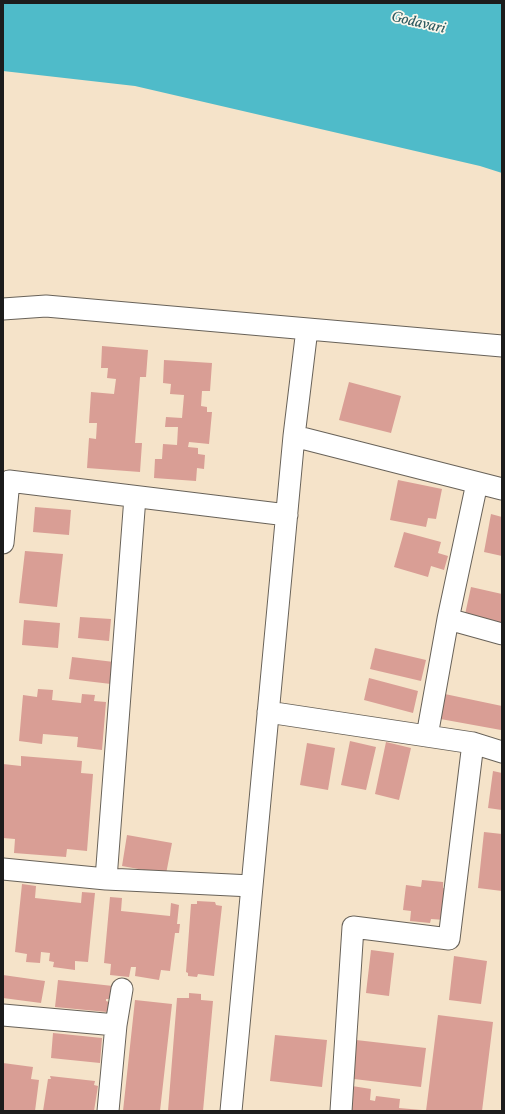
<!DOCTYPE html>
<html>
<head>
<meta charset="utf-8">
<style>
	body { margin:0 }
	#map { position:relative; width:505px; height:1114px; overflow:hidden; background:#f5e3c9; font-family:Vollkorn,serif }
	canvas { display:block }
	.frame { position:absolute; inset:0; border:4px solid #1c1c1c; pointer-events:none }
</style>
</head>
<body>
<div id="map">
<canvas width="505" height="1114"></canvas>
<div class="frame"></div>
</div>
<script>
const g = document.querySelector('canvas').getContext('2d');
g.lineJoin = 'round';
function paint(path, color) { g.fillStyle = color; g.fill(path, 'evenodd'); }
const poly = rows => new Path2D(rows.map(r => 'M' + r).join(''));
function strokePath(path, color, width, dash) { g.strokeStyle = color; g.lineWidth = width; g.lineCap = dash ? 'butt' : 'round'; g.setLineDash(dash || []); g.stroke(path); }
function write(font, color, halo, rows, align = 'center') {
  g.font = font + ' Vollkorn,serif'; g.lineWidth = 3.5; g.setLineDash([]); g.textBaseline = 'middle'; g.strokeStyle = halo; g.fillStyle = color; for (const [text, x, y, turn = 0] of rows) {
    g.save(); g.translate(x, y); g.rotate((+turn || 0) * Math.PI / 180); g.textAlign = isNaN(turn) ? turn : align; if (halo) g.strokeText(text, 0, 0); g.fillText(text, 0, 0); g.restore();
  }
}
paint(poly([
	[3,3,502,3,502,173,480,166,135,86,3,71]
]), '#4fbbc9');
paint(poly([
	[102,346,148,350,146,377,140,377,135,443,142,443,140,472,87,468,89,438,96,439,97,423,89,423,91,392,114,394,116,379,107,378,108,368,101,368],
	[164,360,212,363,210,391,202,391,201,406,207,407,207,412,212,412,209,444,189,442,188,447,198,448,198,454,205,455,204,469,197,468,196,481,154,478,155,459,162,459,163,444,177,445,178,427,165,427,166,417,182,418,184,395,170,394,171,384,163,383],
	[349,382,401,396,391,433,339,420],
	[398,480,442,489,436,519,428,518,426,527,390,520],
	[35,507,71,510,69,535,33,532],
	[491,514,502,517,502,556,484,552],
	[404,532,441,542,438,553,448,556,444,570,431,566,428,577,394,567],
	[25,551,63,554,57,607,19,603],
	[471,587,502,594,502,628,464,619],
	[80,617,111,619,109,641,78,638],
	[24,620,60,623,58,648,22,645],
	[375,648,426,660,421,681,370,669],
	[72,657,114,662,111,684,69,679],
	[369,678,418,691,413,713,364,700],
	[38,689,53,690,52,700,81,703,82,694,95,695,94,701,106,702,102,750,77,747,78,737,43,734,42,744,19,741,23,695,37,697],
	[440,693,502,706,501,730,435,718],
	[350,741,376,747,366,790,341,785],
	[386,742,411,748,399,800,375,794],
	[307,743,335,748,328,790,300,785],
	[21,756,82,761,81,773,93,774,87,851,67,849,66,857,14,853,15,839,3,838,3,764,21,766],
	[493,771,502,773,502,810,488,808],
	[484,832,502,834,502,891,478,888],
	[127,835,172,843,166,874,122,866],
	[422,880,443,882,443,888,448,889,445,920,431,919,430,923,410,921,411,911,403,910,406,885,421,887],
	[22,884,36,886,35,898,81,903,82,892,95,893,88,962,75,961,75,970,53,967,54,962,49,961,50,953,41,952,40,963,26,962,27,954,15,952],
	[110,897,122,898,121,911,170,916,171,903,179,905,177,924,180,924,179,933,175,933,170,971,161,970,159,980,135,976,136,967,131,967,129,977,110,975,111,964,104,963],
	[197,901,215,902,216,905,222,906,214,976,198,974,197,977,188,976,188,973,186,972,191,904,197,904],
	[371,950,394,953,389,996,366,993],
	[454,956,487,961,481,1004,449,1000],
	[3,975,45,981,41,1003,3,998],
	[58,980,113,986,112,999,106,999,106,1001,109,1002,107,1012,55,1007],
	[189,993,201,994,201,1000,213,1001,203,1111,168,1111,177,998,189,998],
	[135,1000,172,1004,160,1111,123,1111],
	[438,1015,493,1022,482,1111,426,1111],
	[53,1033,102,1038,100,1063,51,1058],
	[275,1035,327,1040,322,1087,270,1081],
	[356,1040,426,1048,421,1087,354,1079],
	[3,1063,33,1067,31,1079,39,1080,35,1111,3,1111],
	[50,1076,95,1081,94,1085,98,1086,94,1111,43,1111,48,1079,51,1079],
	[352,1086,371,1089,370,1100,375,1101,376,1096,400,1099,399,1108,422,1110,422,1111,349,1111]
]), '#d99e95');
const minor = poly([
	[3,309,46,306,502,346],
	[294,436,502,489],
	[3,543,9,481,287,515],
	[448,619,502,634],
	[268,712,473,743,502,752],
	[427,736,448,619,477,483],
	[3,869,106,879,252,886],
	[106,879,135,497],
	[3,1015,116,1025],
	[108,1111,116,1025,122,989],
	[231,1111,294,436,307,329],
	[341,1111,353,927,449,939,473,743]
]);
strokePath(minor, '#686259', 23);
strokePath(minor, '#fff', 21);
write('italic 15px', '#305c61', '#fbf7ec', [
	["Godavari",418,24,13]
]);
</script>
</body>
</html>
